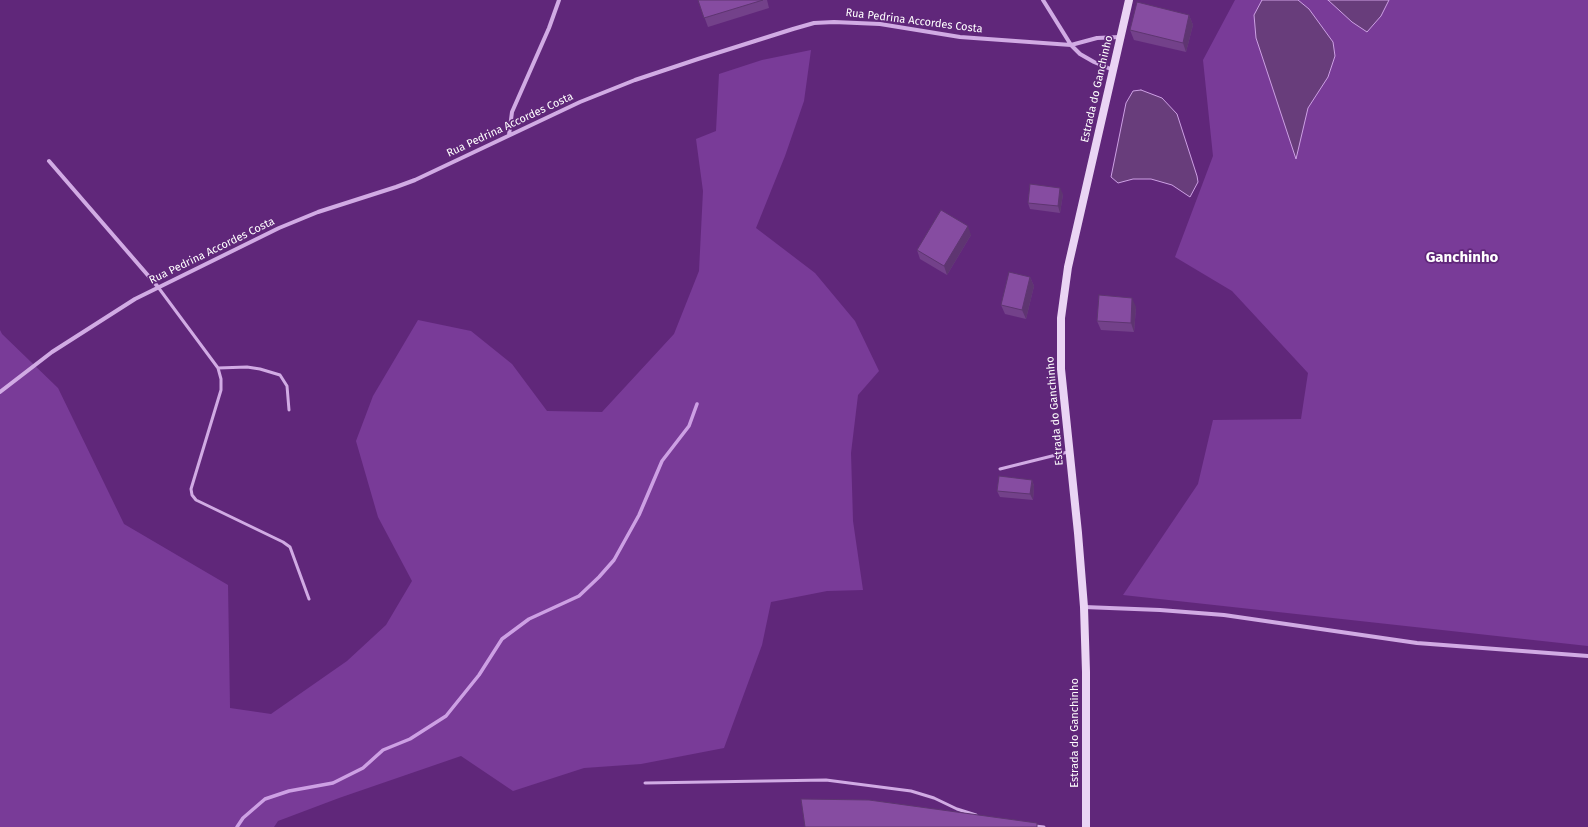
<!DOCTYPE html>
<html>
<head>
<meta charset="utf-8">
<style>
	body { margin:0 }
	canvas { display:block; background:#60277a }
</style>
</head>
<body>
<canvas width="1588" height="827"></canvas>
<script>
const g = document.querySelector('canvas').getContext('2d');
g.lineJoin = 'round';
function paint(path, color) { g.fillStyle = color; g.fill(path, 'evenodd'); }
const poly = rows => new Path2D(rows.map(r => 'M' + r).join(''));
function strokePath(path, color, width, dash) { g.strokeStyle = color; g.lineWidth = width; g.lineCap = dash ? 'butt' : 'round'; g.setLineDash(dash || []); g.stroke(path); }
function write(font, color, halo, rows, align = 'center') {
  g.font = font + ' "Fira Sans",sans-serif'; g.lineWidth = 3.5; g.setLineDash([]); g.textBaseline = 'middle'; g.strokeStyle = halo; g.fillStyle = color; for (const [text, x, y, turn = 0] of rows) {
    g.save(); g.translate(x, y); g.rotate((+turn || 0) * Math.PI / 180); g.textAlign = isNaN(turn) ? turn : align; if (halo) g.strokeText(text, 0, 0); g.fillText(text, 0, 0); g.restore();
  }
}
paint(poly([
	[1235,0,1588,0,1588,646,1123,595,1198,484,1213,420,1301,419,1308,373,1232,291,1175,257,1213,156,1203,60],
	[811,50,804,101,785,156,756,228,815,273,855,321,879,371,858,395,851,453,853,521,863,590,827,591,771,602,762,645,724,748,641,764,584,768,513,791,461,756,339,798,278,821,274,827,0,827,0,330,2,334,58,388,124,524,228,585,230,708,271,714,347,661,386,625,412,581,378,517,356,441,373,396,418,320,471,331,512,364,547,411,602,412,674,334,699,271,703,191,696,139,716,131,719,74,762,60]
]), '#793b98');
const water = poly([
	[1262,0,1298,0,1309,9,1333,42,1335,56,1328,77,1308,108,1296,159,1256,38,1254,15,1262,0],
	[1328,0,1389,0,1381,16,1367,32,1352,22,1328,0],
	[1141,90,1162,98,1177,114,1197,176,1198,182,1190,197,1172,185,1151,179,1133,179,1118,183,1111,177,1126,103,1133,91,1141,90]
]);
paint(water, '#683d7b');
strokePath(water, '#cda0e4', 1);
strokePath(poly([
	[237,827,243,818,265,799,289,791,333,783,363,768,383,750,410,739,446,716,479,675,502,639,529,619,579,596,599,577,614,560,639,515,662,461,689,426,697,404]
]), '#cda0e4', 3.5);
strokePath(poly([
	[158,287,218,368,221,379,221,390,191,489,192,495,196,500,283,542,290,547,309,599],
	[218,368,247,367,260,369,280,375,287,386,289,410],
	[1000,469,1068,452],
	[645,783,826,780,911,791,934,798,957,809,976,815],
	[1035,826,1044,827]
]), '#d1abe4', 3);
strokePath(poly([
	[1043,0,1071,45,1080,54,1094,62,1113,70],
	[509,135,512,112,549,28,559,0],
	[49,161,158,287],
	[0,392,52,352,135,299,279,228,318,212,396,187,415,180,580,102,635,80,698,59,793,29,814,23,834,22,880,24,960,37,1071,45,1097,38,1120,37],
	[1084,607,1160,610,1224,615,1417,643,1588,656]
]), '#d1abe4', 4);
strokePath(poly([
	[1086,827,1086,672,1084,607,1078,533,1061,369,1061,318,1068,267,1129,0]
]), '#ead4f4', 8);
paint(poly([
	[698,0,767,0,769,8,708,27],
	[1189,15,1193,25,1186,52,1134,40,1130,30],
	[1063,194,1060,213,1030,209,1028,203],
	[971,235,947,275,920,259,917,250],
	[1030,277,1034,286,1026,319,1005,314,1001,305],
	[1136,307,1134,332,1101,330,1097,321],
	[1032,480,1034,486,1033,500,1000,497,997,491]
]), '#73418a');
paint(poly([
	[1189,15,1193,25,1186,52,1183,43],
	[1060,188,1063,194,1060,213,1058,206],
	[968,226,971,235,947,275,944,266],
	[1030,277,1034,286,1026,319,1022,310],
	[1132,298,1136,307,1134,332,1131,323],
	[1032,480,1034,486,1033,500,1030,494]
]), '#5e3571');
const building = poly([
	[698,0,763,0,704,18,698,0],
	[1137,2,1189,15,1183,43,1130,30,1137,2],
	[1030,184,1060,188,1058,206,1028,203,1030,184],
	[941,210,968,226,944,266,917,250,941,210],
	[1009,272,1030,277,1022,310,1001,305,1009,272],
	[1099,295,1132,298,1131,323,1097,321,1099,295],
	[999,476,1032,480,1030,494,997,491,999,476],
	[801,799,869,800,1037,823,1037,827,805,827,801,799]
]);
paint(building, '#864ca1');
strokePath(building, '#5e3571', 1);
write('11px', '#fff', '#60277a', [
	["Rua Pedrina Accordes Costa",914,21,7],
	["Estrada do Ganchinho",1097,89,-77],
	["Rua Pedrina Accordes Costa",510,125,-25],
	["Rua Pedrina Accordes Costa",212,251,-26],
	["Estrada do Ganchinho",1055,411,-95],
	["Estrada do Ganchinho",1075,733,-90]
]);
write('bold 15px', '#fff', '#60277a', [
	["Ganchinho",1462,258]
]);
</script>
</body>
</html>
